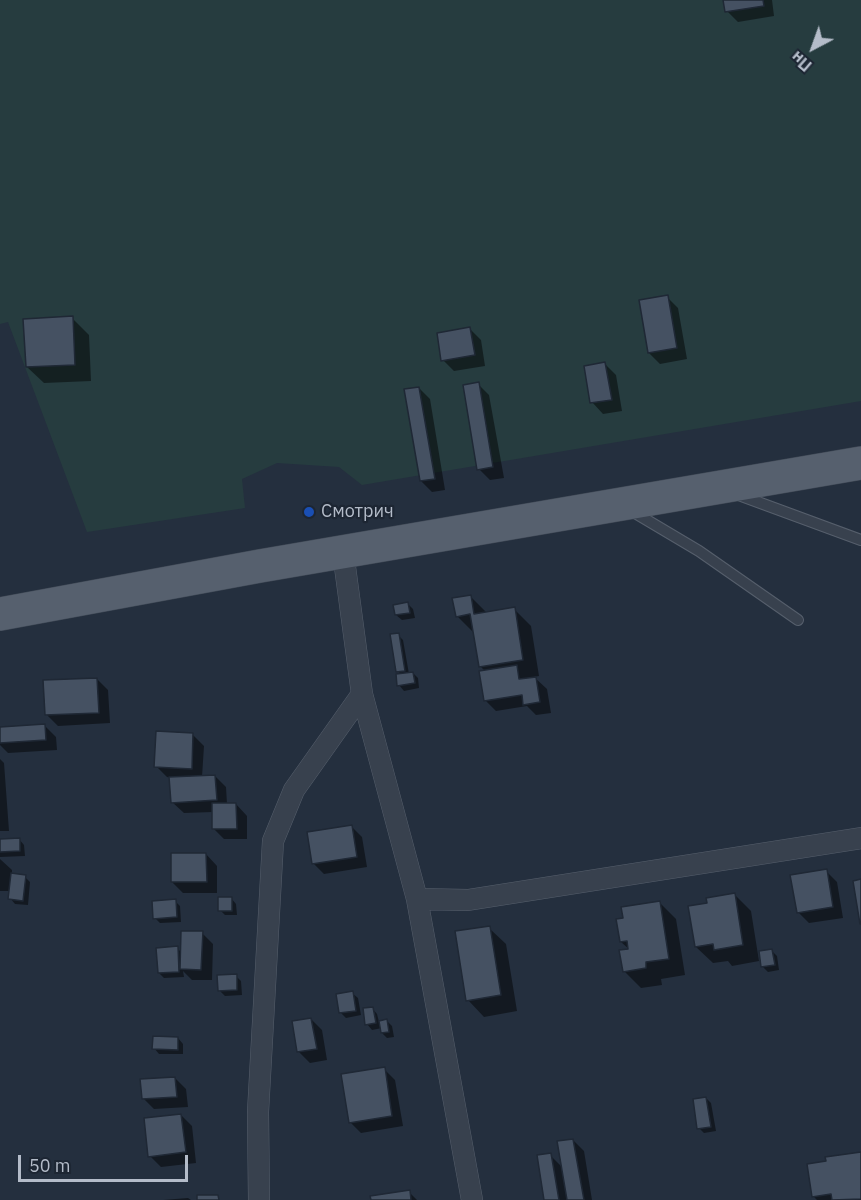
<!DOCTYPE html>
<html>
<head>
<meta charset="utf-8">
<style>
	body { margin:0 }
	#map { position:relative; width:861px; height:1200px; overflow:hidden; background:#242f3e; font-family:"IBM Plex Sans",sans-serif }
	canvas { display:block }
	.north { position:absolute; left:783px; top:18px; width:60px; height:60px; -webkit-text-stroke:4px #1d2633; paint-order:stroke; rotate:221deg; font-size:16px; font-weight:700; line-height:24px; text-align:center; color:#b4bcc9 }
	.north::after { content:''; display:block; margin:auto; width:21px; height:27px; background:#b4bcc9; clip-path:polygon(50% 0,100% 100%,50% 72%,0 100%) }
	.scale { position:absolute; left:18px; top:1155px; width:170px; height:27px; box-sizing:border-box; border:3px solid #b4bcc9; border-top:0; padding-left:8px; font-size:18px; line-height:21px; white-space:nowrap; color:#b4bcc9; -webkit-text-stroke:4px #1d2633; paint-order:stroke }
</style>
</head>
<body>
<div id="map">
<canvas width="861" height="1200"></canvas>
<div class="north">Пн</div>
<div class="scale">50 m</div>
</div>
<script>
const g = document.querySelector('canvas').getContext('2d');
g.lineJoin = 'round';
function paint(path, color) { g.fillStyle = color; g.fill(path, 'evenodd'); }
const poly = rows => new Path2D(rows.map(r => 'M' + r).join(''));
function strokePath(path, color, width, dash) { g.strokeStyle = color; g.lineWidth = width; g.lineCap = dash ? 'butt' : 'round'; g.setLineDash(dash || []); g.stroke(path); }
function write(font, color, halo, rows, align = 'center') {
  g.font = font + ' "IBM Plex Sans",sans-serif'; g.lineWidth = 4.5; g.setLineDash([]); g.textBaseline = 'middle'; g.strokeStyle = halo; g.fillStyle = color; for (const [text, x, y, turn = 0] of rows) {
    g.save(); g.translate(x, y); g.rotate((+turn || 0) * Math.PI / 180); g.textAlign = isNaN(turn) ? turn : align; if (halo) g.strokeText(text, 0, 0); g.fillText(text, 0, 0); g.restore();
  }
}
paint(poly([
	[0,0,861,0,861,401,362,485,339,467,277,463,242,479,245,508,87,532,8,322,0,324]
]), '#263c3f');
paint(poly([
	[725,0,772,0,774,16,738,22,727,11],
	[667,297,678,308,687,359,660,364,649,353],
	[72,318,89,335,91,381,44,383,27,367],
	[470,329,481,340,485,366,454,371,443,360],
	[605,364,616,375,622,411,603,414,592,402],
	[478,384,489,395,504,478,490,480,479,469],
	[419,388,430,399,445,490,432,492,421,481],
	[470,596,487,613,514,609,531,626,539,676,534,677,547,689,551,713,536,715,527,706,496,711,485,700,486,672,480,666,474,633,457,616],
	[408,604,413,609,415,618,402,620,396,615],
	[398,635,403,640,409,674,413,673,418,678,419,688,404,691,399,685,401,675,398,671],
	[97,679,108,690,110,723,58,726,47,715],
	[45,726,56,737,57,750,8,753,0,745,0,728],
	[193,735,204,746,202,777,215,776,226,787,227,804,236,804,247,816,247,839,224,839,213,828,213,812,184,813,172,802,171,778,167,777,156,766],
	[0,759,4,763,9,831,0,831],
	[351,826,362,837,367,867,324,874,313,863],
	[19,839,24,845,25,856,0,857,0,841],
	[206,854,217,866,217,893,183,893,172,882],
	[0,859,12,870,12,875,25,877,30,882,28,905,15,904,10,898,10,891,0,891],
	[826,871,837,882,843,918,809,923,798,912],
	[734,894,751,911,759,961,732,966,728,961,713,963,696,947,708,904],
	[231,898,236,904,237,915,225,915,220,910],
	[175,901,180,906,181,922,160,923,155,918],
	[659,902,676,919,685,975,661,979,662,985,641,988,624,971,630,950,621,942,625,919],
	[489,928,506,944,517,1011,484,1017,468,1000],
	[202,933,213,944,212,980,192,980,183,971,184,977,164,978,159,973,177,948,182,953],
	[772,951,777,956,779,970,768,972,763,967],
	[236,976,241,981,242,995,225,996,220,991],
	[352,993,358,998,361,1015,346,1018,341,1013],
	[372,1008,377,1014,379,1022,387,1021,392,1026,394,1037,387,1038,382,1033,382,1028,372,1030,367,1024],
	[311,1019,322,1030,327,1060,310,1063,299,1052],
	[178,1038,183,1044,183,1054,159,1054,154,1048],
	[384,1069,395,1080,403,1126,361,1133,350,1122],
	[175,1078,186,1089,188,1107,154,1109,143,1098],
	[706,1098,711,1103,716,1131,704,1133,699,1128],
	[181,1115,192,1126,196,1163,161,1167,150,1156],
	[573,1140,584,1151,592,1200,546,1200,550,1155,563,1168],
	[861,1153,861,1200,817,1200,813,1196],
	[409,1192,417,1200,372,1200],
	[188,1198,191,1200,163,1200]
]), '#0007');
const building = poly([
	[723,0,763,0,764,6,725,12,723,0],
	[668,295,677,348,648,353,639,300,668,295],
	[73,316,75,365,26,367,23,319,73,316],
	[470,327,475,355,441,361,437,333,470,327],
	[605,362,612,400,590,403,584,366,605,362],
	[479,382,493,467,477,470,463,385,479,382],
	[419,387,435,479,420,481,404,389,419,387],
	[471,595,474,614,515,607,523,660,479,667,470,614,456,617,452,598,471,595],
	[408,602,410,613,395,615,393,605,408,602],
	[399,633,405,671,396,672,390,634,399,633],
	[517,665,519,679,536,677,540,702,523,705,522,695,484,701,479,671,517,665],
	[413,672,415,683,397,686,396,674,413,672],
	[97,678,99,713,45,715,43,680,97,678],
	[45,724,46,740,0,743,0,727,45,724],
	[156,731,193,733,192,769,154,767,156,731],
	[215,775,217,800,171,803,169,777,215,775],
	[212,803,236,803,237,829,212,829,212,803],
	[352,825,357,857,312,864,307,832,352,825],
	[20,838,20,851,0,852,0,839,20,838],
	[171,853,206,853,207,882,171,882,171,853],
	[827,869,833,907,797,913,790,875,827,869],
	[11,873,26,875,23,901,8,899,11,873],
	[861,879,861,924,860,924,853,881,861,879],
	[735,893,743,945,714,950,713,944,695,947,688,906,707,903,706,898,735,893],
	[218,897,232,897,232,911,218,911,218,897],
	[176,899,177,917,153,919,152,901,176,899],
	[660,901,669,959,646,962,646,968,623,972,619,950,628,949,627,941,620,942,616,919,623,918,621,907,660,901],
	[490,926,501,995,466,1001,455,931,490,926],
	[181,931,203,931,201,970,180,969,181,931],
	[178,946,179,972,158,973,156,948,178,946],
	[772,949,775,965,761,967,759,951,772,949],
	[237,974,237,990,218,991,217,975,237,974],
	[353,991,356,1011,339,1013,336,994,353,991],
	[373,1007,376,1023,365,1025,363,1008,373,1007],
	[311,1018,317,1049,297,1052,292,1021,311,1018],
	[387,1019,389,1032,381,1033,379,1021,387,1019],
	[153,1036,178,1037,178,1050,152,1049,153,1036],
	[385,1067,392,1116,349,1123,341,1074,385,1067],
	[175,1077,177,1097,142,1099,140,1079,175,1077],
	[706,1097,711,1127,697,1129,693,1099,706,1097],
	[181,1114,186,1152,148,1157,144,1118,181,1114],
	[573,1139,584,1200,567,1200,557,1141,573,1139],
	[861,1152,861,1199,832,1200,831,1194,812,1197,807,1164,826,1161,825,1157,861,1152],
	[551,1153,559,1200,544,1200,537,1155,551,1153],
	[410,1190,411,1200,371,1200,370,1196,410,1190],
	[197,1195,218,1195,219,1200,197,1200,197,1195]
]);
paint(building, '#455162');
strokePath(building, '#1f2835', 1.5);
const lane = poly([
	[736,494,861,540],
	[630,510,699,551,798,620]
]);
const street = poly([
	[362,694,417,899,472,1200],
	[417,899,468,900,861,838],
	[259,1200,258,1112,273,841,294,790,362,694,343,552]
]);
const primary = poly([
	[0,614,260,566,861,463]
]);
strokePath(lane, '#565f6c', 12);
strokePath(street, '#565f6c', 22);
strokePath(primary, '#414a57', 34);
strokePath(lane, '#38414e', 10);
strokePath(street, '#38414e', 21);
strokePath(primary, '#56606e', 33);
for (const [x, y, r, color] of [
	[309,512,6,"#1a4fb4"]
]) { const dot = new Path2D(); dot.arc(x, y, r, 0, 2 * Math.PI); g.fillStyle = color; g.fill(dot); strokePath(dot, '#1d2633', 2); }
write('18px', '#b4bcc9', '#1d2633', [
	["Смотрич",321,512]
], 'left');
</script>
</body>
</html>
